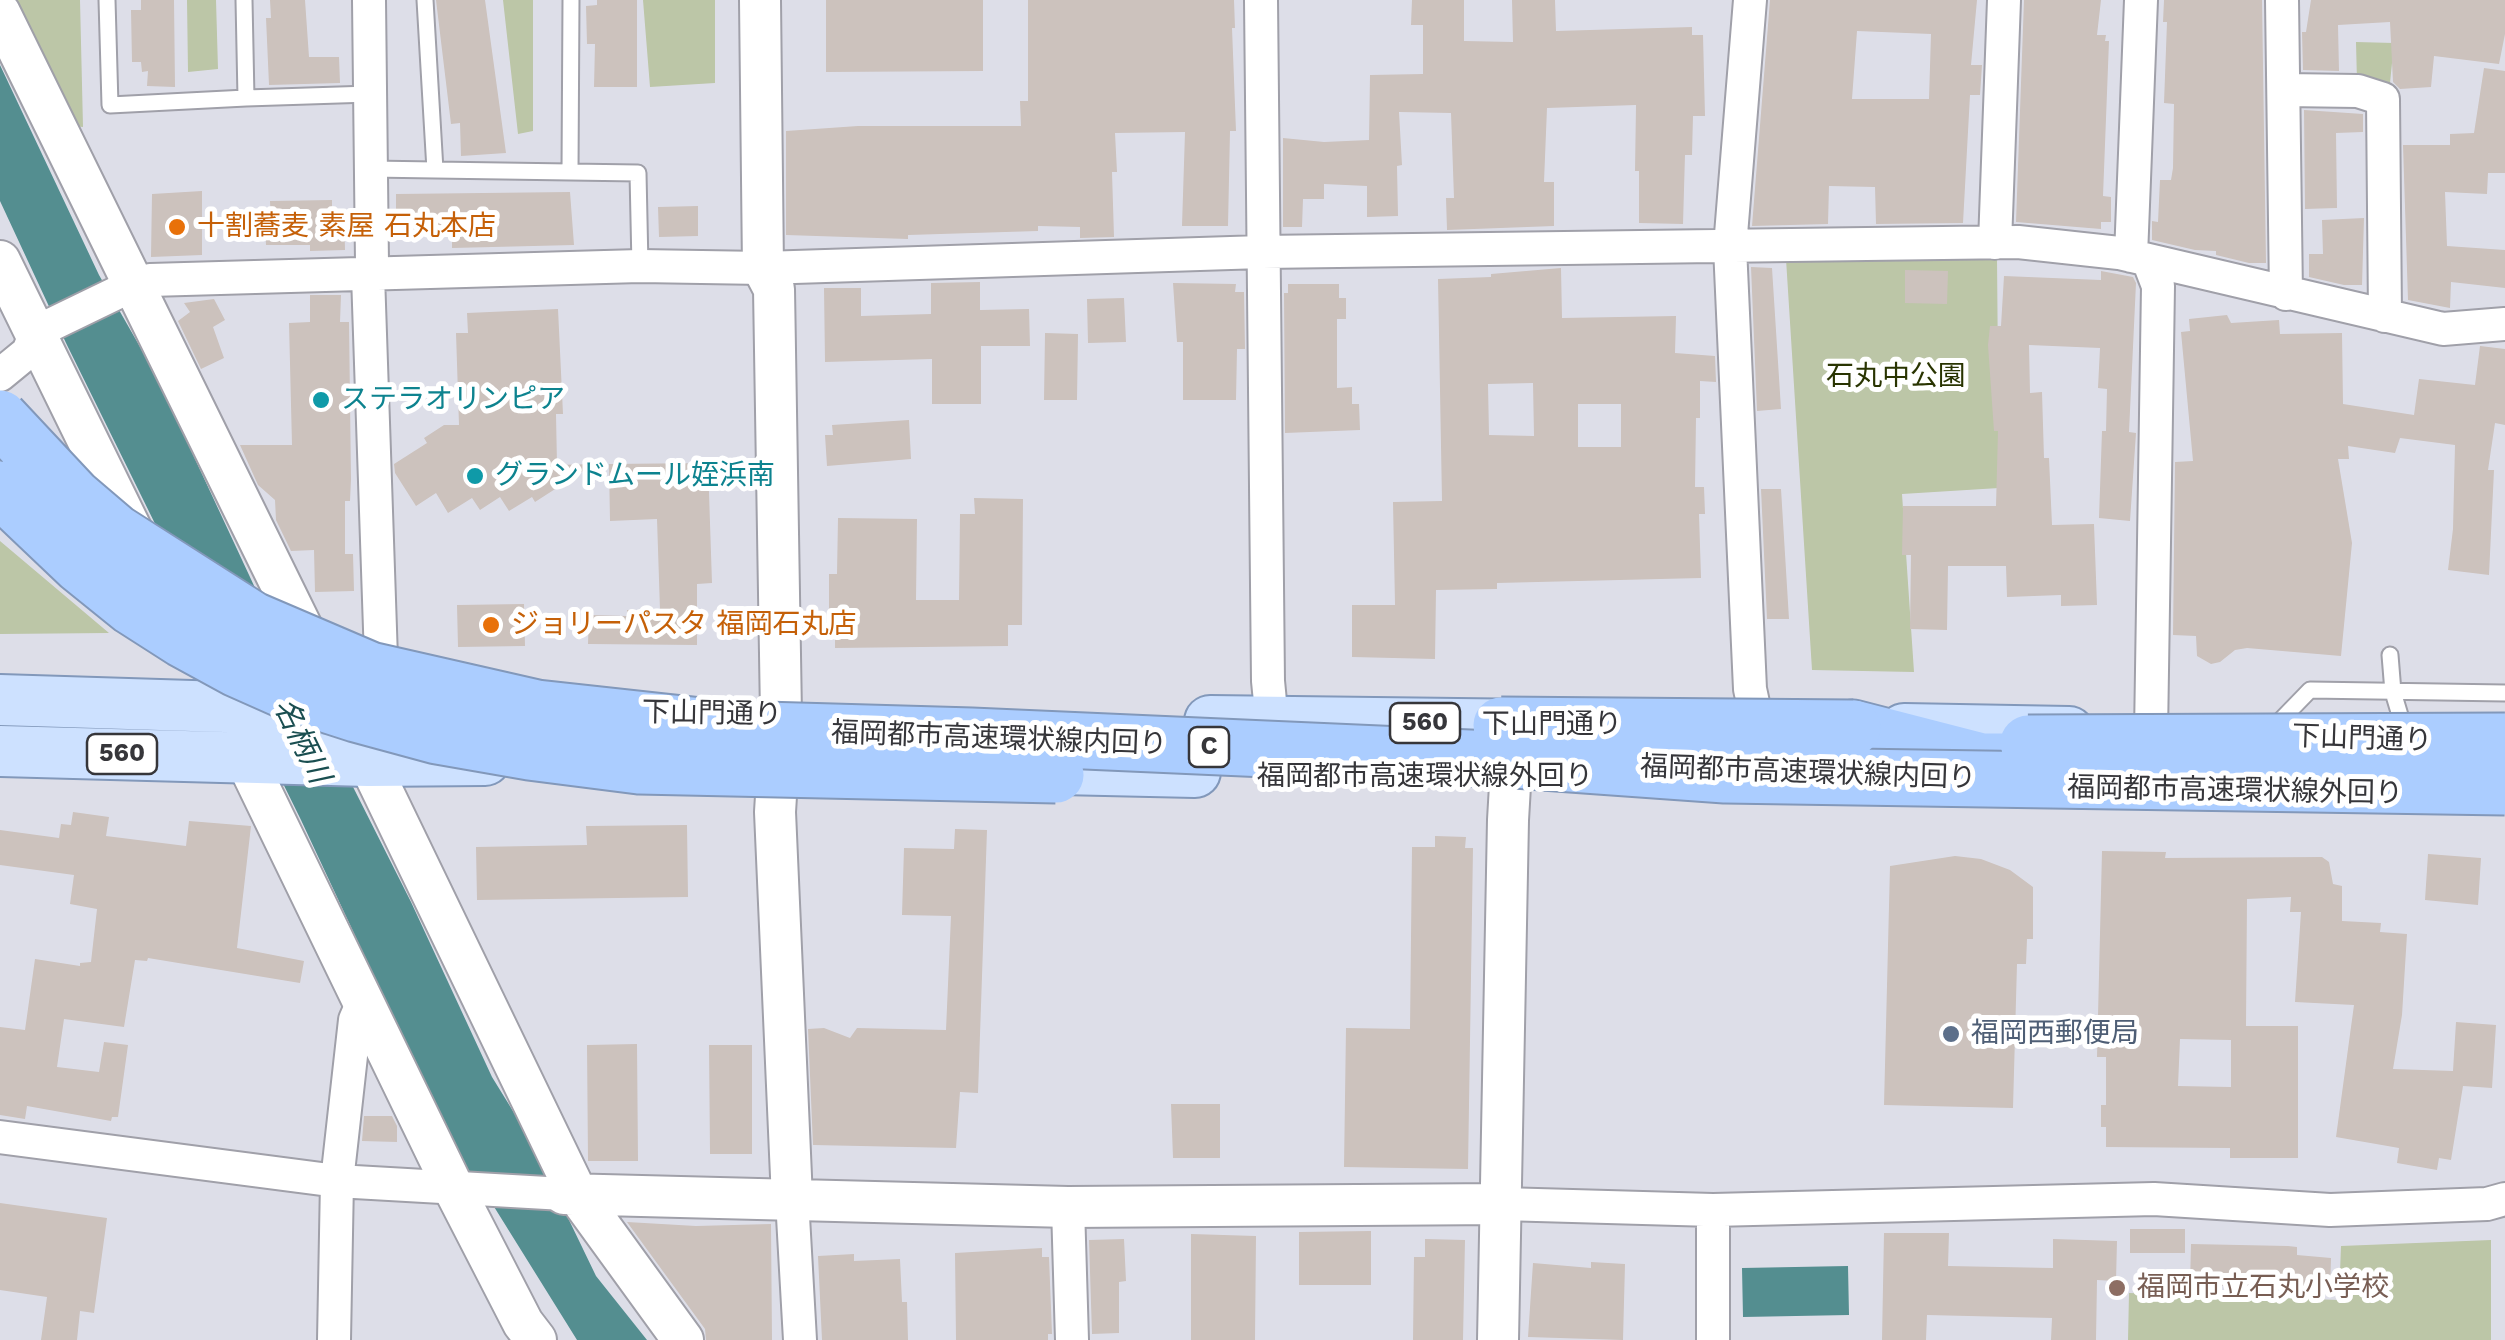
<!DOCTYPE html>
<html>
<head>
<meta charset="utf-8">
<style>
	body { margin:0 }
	canvas { display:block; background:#dddee8 }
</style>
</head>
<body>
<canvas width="2505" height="1340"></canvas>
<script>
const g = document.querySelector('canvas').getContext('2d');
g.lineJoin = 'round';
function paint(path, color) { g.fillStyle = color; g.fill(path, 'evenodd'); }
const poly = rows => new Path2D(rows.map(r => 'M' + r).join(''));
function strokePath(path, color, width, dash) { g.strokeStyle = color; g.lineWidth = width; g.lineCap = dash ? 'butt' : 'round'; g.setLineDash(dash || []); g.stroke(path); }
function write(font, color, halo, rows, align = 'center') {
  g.font = font + ' "Work Sans","Noto Sans JP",sans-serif'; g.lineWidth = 10; g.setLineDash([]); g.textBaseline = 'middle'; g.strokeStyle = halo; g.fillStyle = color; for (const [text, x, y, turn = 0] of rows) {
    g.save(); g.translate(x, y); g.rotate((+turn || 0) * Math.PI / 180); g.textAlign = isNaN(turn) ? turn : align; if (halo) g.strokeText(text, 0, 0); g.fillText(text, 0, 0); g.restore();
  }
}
paint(poly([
	[8,0,80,0,83,127,64,125],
	[187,0,216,0,218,69,188,72],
	[503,0,533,0,533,131,518,134],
	[643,0,715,0,715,83,650,87],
	[2356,42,2394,43,2390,83,2357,82],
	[1997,257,1999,488,1902,494,1914,672,1812,670,1786,259],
	[0,541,109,633,0,634],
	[2491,1240,2491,1340,2128,1340,2129,1293,2339,1300,2341,1246]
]), '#bcc6a7');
paint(poly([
	[0,65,99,275,155,373,283,648,411,902,492,1077,529,1137,596,1276,647,1340,577,1340,473,1173,465,1171,301,820,66,343,0,201],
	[1848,1266,1849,1315,1743,1317,1742,1268]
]), '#548e90');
paint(poly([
	[141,0,174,0,175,87,147,86,148,71,142,72,141,62,132,62,131,10,141,10],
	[270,0,305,0,309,57,339,57,340,83,269,85,266,18,271,18],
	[436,0,485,0,506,153,461,156,460,123,451,124],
	[597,0,637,0,637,87,594,87,595,44,587,44,586,6,597,5],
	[826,0,983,0,983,71,826,72],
	[1028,0,1234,0,1235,28,1232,28,1236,131,1230,131,1228,226,1182,226,1185,132,1115,133,1117,172,1112,172,1114,237,1080,238,1080,227,1038,226,1038,231,908,235,908,239,786,235,786,131,858,126,1021,126,1020,101,1028,101],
	[1412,0,1464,0,1464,41,1513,42,1512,0,1555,0,1556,31,1692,27,1692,35,1703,35,1705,116,1693,116,1692,155,1685,155,1683,224,1639,223,1639,171,1635,171,1636,105,1547,108,1544,182,1554,182,1554,226,1447,230,1446,198,1454,198,1451,113,1399,112,1402,165,1397,166,1398,216,1367,217,1367,186,1324,184,1324,199,1303,199,1302,227,1283,227,1283,138,1324,142,1369,140,1370,75,1423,74,1423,25,1411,25],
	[1770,0,1977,0,1971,65,1982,65,1980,95,1970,95,1963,223,1876,224,1875,187,1829,186,1828,224,1752,226],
	[1857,31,1931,34,1929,99,1852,99],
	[2024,0,2101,0,2097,35,2106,35,2105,41,2109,41,2103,196,2111,197,2111,222,2101,222,2101,229,2016,222],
	[2164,0,2262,0,2266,263,2249,263,2216,255,2216,251,2195,250,2152,240,2152,221,2158,222,2160,180,2171,180,2173,168,2174,104,2164,103,2167,22,2163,22],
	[2311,0,2505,0,2505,34,2499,64,2434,56,2431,87,2400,89,2393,82,2390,22,2338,25,2339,71,2303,70,2302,32,2306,32],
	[2484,68,2505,71,2505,173,2488,173,2487,194,2445,192,2447,246,2505,250,2505,288,2451,282,2450,308,2408,300,2403,145,2450,145,2450,134,2474,133],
	[2304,110,2363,114,2363,132,2336,133,2337,208,2305,209],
	[202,191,202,255,151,257,152,194],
	[570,192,574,245,452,248,452,233,396,233,396,194],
	[332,200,332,211,344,210,345,250,310,251,310,245,266,245,265,221,271,221,270,201],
	[698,206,698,236,659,237,658,207],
	[2364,218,2362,285,2344,285,2309,277,2309,254,2323,254,2322,220],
	[1751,267,1772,268,1781,409,1757,411],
	[1561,268,1562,318,1676,316,1675,353,1715,356,1716,382,1700,381,1700,418,1696,418,1695,487,1704,487,1705,514,1699,514,1701,578,1497,583,1497,589,1436,590,1435,659,1352,657,1352,605,1395,605,1393,502,1442,501,1438,279,1491,277,1491,274],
	[1533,383,1534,436,1489,435,1488,384],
	[1578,404,1621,404,1621,447,1578,447],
	[1905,270,1948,271,1947,304,1905,303],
	[2101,271,2133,277,2136,283,2129,432,2136,433,2130,521,2099,518,2102,431,2106,431,2107,389,2098,388,2100,348,2029,345,2030,393,2042,392,2044,458,2049,458,2052,525,2094,524,2097,605,2061,606,2061,595,2007,597,2006,566,1948,566,1947,630,1910,629,1911,555,1902,555,1903,506,1996,506,1998,431,1994,431,1988,345,1990,326,2001,326,2004,276,2101,280],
	[980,282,980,310,1029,309,1030,346,981,346,981,404,932,404,932,359,825,362,824,288,861,288,861,316,931,314,931,283],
	[1173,283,1236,284,1235,292,1244,292,1245,349,1237,349,1236,400,1183,400,1183,342,1177,342],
	[1288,284,1339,284,1339,298,1346,298,1346,319,1337,319,1337,388,1352,387,1352,404,1359,404,1360,430,1285,433,1284,293,1288,293],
	[310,295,341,295,340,322,349,322,351,479,350,501,345,501,345,554,353,554,354,591,315,592,314,550,291,551,276,520,275,500,258,485,240,445,292,445,289,323,310,322],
	[1124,298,1126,342,1088,343,1087,299],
	[214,299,225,320,213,327,224,358,201,369,178,321,190,312,184,303],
	[558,309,563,414,556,414,557,465,594,464,535,502,532,497,509,511,500,497,480,510,472,498,448,513,436,493,416,506,395,473,394,464,427,443,424,438,444,425,459,425,456,333,468,333,467,313],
	[2227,315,2231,323,2279,320,2280,334,2342,333,2343,404,2414,415,2419,379,2475,385,2480,346,2505,349,2505,425,2495,423,2488,470,2494,470,2489,575,2448,570,2453,529,2455,445,2400,438,2395,453,2348,446,2349,459,2338,459,2352,543,2341,656,2247,648,2235,650,2220,662,2211,664,2197,656,2196,636,2173,635,2175,462,2193,461,2181,332,2190,331,2189,319],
	[1045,333,1078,334,1077,400,1044,400],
	[909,420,911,459,827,466,825,435,833,435,832,425],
	[708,463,712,583,697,584,697,645,588,644,589,615,627,616,627,610,660,610,657,519,610,521,609,464],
	[1761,489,1781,489,1789,619,1767,619],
	[974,498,1023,499,1022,625,1008,625,1008,646,835,648,835,609,829,609,829,574,837,574,838,518,917,519,916,600,959,600,960,514,975,514],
	[524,604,525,646,458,647,457,605],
	[73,812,109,817,106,836,186,846,189,821,251,826,237,948,304,961,300,983,148,958,147,961,135,960,124,1027,64,1019,57,1067,99,1072,104,1042,128,1045,118,1117,112,1117,111,1121,27,1106,25,1119,0,1115,0,1027,25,1030,35,959,80,966,80,963,91,962,97,909,70,904,74,875,0,865,0,830,59,838,61,824,71,825],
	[687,825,688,897,477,900,476,847,587,845,586,826],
	[955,829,987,830,978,1093,960,1092,956,1148,813,1145,808,1029,824,1028,850,1038,857,1028,946,1030,951,916,902,915,904,848,954,849],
	[1435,836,1466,837,1465,848,1473,848,1468,1169,1344,1167,1346,1028,1410,1029,1412,847,1435,847],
	[2102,851,2166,852,2165,858,2322,857,2329,862,2333,884,2342,886,2342,921,2381,923,2380,932,2407,934,2402,1015,2393,1069,2453,1071,2456,1022,2496,1025,2492,1088,2463,1086,2451,1160,2439,1158,2437,1170,2397,1163,2399,1148,2336,1137,2354,1005,2295,1002,2301,912,2290,912,2291,897,2247,899,2246,1026,2298,1026,2298,1158,2230,1158,2230,1148,2106,1147,2106,1127,2101,1127,2101,1105,2106,1105,2106,1057,2097,1057],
	[2180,1039,2231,1040,2231,1087,2178,1086],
	[2428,854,2481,858,2478,905,2425,900],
	[1955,856,1981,859,2010,870,2033,887,2033,939,2027,939,2026,964,2017,964,2013,1108,1884,1105,1890,866],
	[637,1044,638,1161,588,1161,587,1045],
	[709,1045,752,1045,752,1154,710,1154],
	[1171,1104,1220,1104,1220,1158,1173,1158],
	[364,1116,392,1116,397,1126,397,1142,362,1141],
	[0,1203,107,1218,94,1313,80,1311,77,1340,41,1340,47,1297,0,1290],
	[627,1222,696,1226,771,1224,772,1340,706,1340,705,1329],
	[2130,1229,2185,1229,2185,1253,2130,1253],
	[1371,1231,1371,1285,1299,1285,1299,1232],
	[1884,1233,1949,1233,1948,1266,2053,1268,2053,1239,2117,1241,2116,1281,2097,1280,2096,1340,2051,1340,2052,1318,1927,1315,1926,1340,1882,1340],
	[1191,1234,1256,1236,1255,1340,1191,1340],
	[1124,1239,1126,1281,1119,1282,1119,1333,1092,1334,1089,1240],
	[1425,1239,1465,1240,1463,1340,1413,1340,1414,1257,1425,1257],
	[2191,1244,2288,1246,2297,1247,2297,1255,2331,1258,2330,1293,2288,1292,2288,1287,2190,1285],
	[1042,1248,1042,1257,1049,1257,1052,1334,1048,1334,1048,1340,956,1340,955,1253],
	[854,1254,854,1261,900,1259,902,1302,907,1302,908,1340,822,1340,818,1256],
	[1591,1262,1625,1264,1623,1340,1528,1337,1533,1263,1591,1268]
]), '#ccc2bd');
const service = poly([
	[107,0,110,105,246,98,244,0],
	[246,98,370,94],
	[371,169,435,170,425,0],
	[435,170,570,172,571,0],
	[570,172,638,173,640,266],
	[2390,655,2393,692,2405,732],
	[2275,726,2310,690,2505,693]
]);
const minor = poly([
	[369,0,372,263,368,275,382,688],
	[1261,0,1268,681,1272,722],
	[1750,0,1730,247,1750,689,1758,726],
	[2282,0,2286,294],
	[2285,90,2358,91,2383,99,2385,316],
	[1995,243,2004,0],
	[2131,256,2141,0],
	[2148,260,2158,286,2151,734],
	[0,375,28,352,36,332,133,285,150,280,640,266,763,268,1262,252,2018,242,2119,253,2443,329,2505,324],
	[0,1137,337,1181,564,1194],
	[792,1199,800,1340],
	[1502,1204,1713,1210,2154,1199,2330,1210,2487,1204,2505,1199],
	[1068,1207,1072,1340],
	[334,1340,337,1181,355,1020,362,1004],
	[1713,1340,1713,1210]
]);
const tertiary = poly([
	[760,0,763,268,774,289,781,715,775,812,792,1199],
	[0,13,315,654],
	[0,261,138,543],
	[245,758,453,1187,523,1323,536,1340],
	[368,761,577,1194,683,1340],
	[564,1194,1068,1207,1502,1204],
	[1498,1340,1508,820,1513,734]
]);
const primary = poly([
	[0,700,320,710],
	[1210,721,1540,725],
	[1904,729,2069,732],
	[0,751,368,761,485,760],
	[1015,768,1195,772]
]);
const motorway = poly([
	[1853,728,1981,761,2012,761]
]);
strokePath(service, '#a0a0a9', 19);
strokePath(minor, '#a0a0a9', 36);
strokePath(tertiary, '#a0a0a9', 44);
strokePath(primary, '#8298ba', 54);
strokePath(motorway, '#8298ba', 59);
strokePath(service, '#fff', 15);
strokePath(minor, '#fff', 32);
strokePath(tertiary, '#fff', 40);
strokePath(primary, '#cde1ff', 50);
strokePath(motorway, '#abcdff', 55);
const motorwayBridge = poly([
	[0,418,74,497,115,532,253,620,370,670,537,708,729,729,972,736,1515,760,1725,775,2505,787],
	[0,489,80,565,132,607,182,639,237,669,291,693,356,714,437,736,529,752,639,766,1056,775],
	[1501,725,1853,728],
	[2028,743,2505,741]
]);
strokePath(motorwayBridge, '#8298ba', 59, []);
strokePath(motorwayBridge, '#abcdff', 55);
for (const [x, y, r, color] of [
	[177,227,10,"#e8710a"],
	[321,400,10,"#0f9aa8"],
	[475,476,10,"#0f9aa8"],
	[491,625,10,"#e8710a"],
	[1951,1034,10,"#5c6f8a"],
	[2117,1288,10,"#8d6e63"]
]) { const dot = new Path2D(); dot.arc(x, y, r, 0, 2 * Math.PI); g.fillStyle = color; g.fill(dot); strokePath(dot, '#fff', 4); }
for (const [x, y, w] of [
	[1425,723,70],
	[1209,747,40],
	[122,754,70]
]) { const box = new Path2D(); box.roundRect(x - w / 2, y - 20, w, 40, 8); g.fillStyle = '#fff'; g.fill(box); strokePath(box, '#36363a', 2.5); }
write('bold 25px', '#36363a', null, [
	["560",1425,723],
	["C",1209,747],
	["560",122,754]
]);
write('28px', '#c56008', '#fff', [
	["十割蕎麦 素屋 石丸本店",197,227],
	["ジョリーパスタ 福岡石丸店",511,625]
], 'left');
write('28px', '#293401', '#fff', [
	["石丸中公園",1896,377]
]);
write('28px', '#0d838f', '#fff', [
	["ステラオリンピア",341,400],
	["グランドムール姪浜南",495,476]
], 'left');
write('28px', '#36363a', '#fff', [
	["下山門通り",712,714,1],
	["下山門通り",1552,725],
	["福岡都市高速環状線内回り",999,739,2],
	["下山門通り",2362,739,2],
	["福岡都市高速環状線内回り",1808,773,2],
	["福岡都市高速環状線外回り",1425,777],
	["福岡都市高速環状線外回り",2235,791,1]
]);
write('28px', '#4e5e75', '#fff', [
	["福岡西郵便局",1971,1034]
], 'left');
write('28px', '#785e54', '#fff', [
	["福岡市立石丸小学校",2137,1288]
], 'left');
write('italic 30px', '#1a4e50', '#fff', [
	["名柄川",301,741,64]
]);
</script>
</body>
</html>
